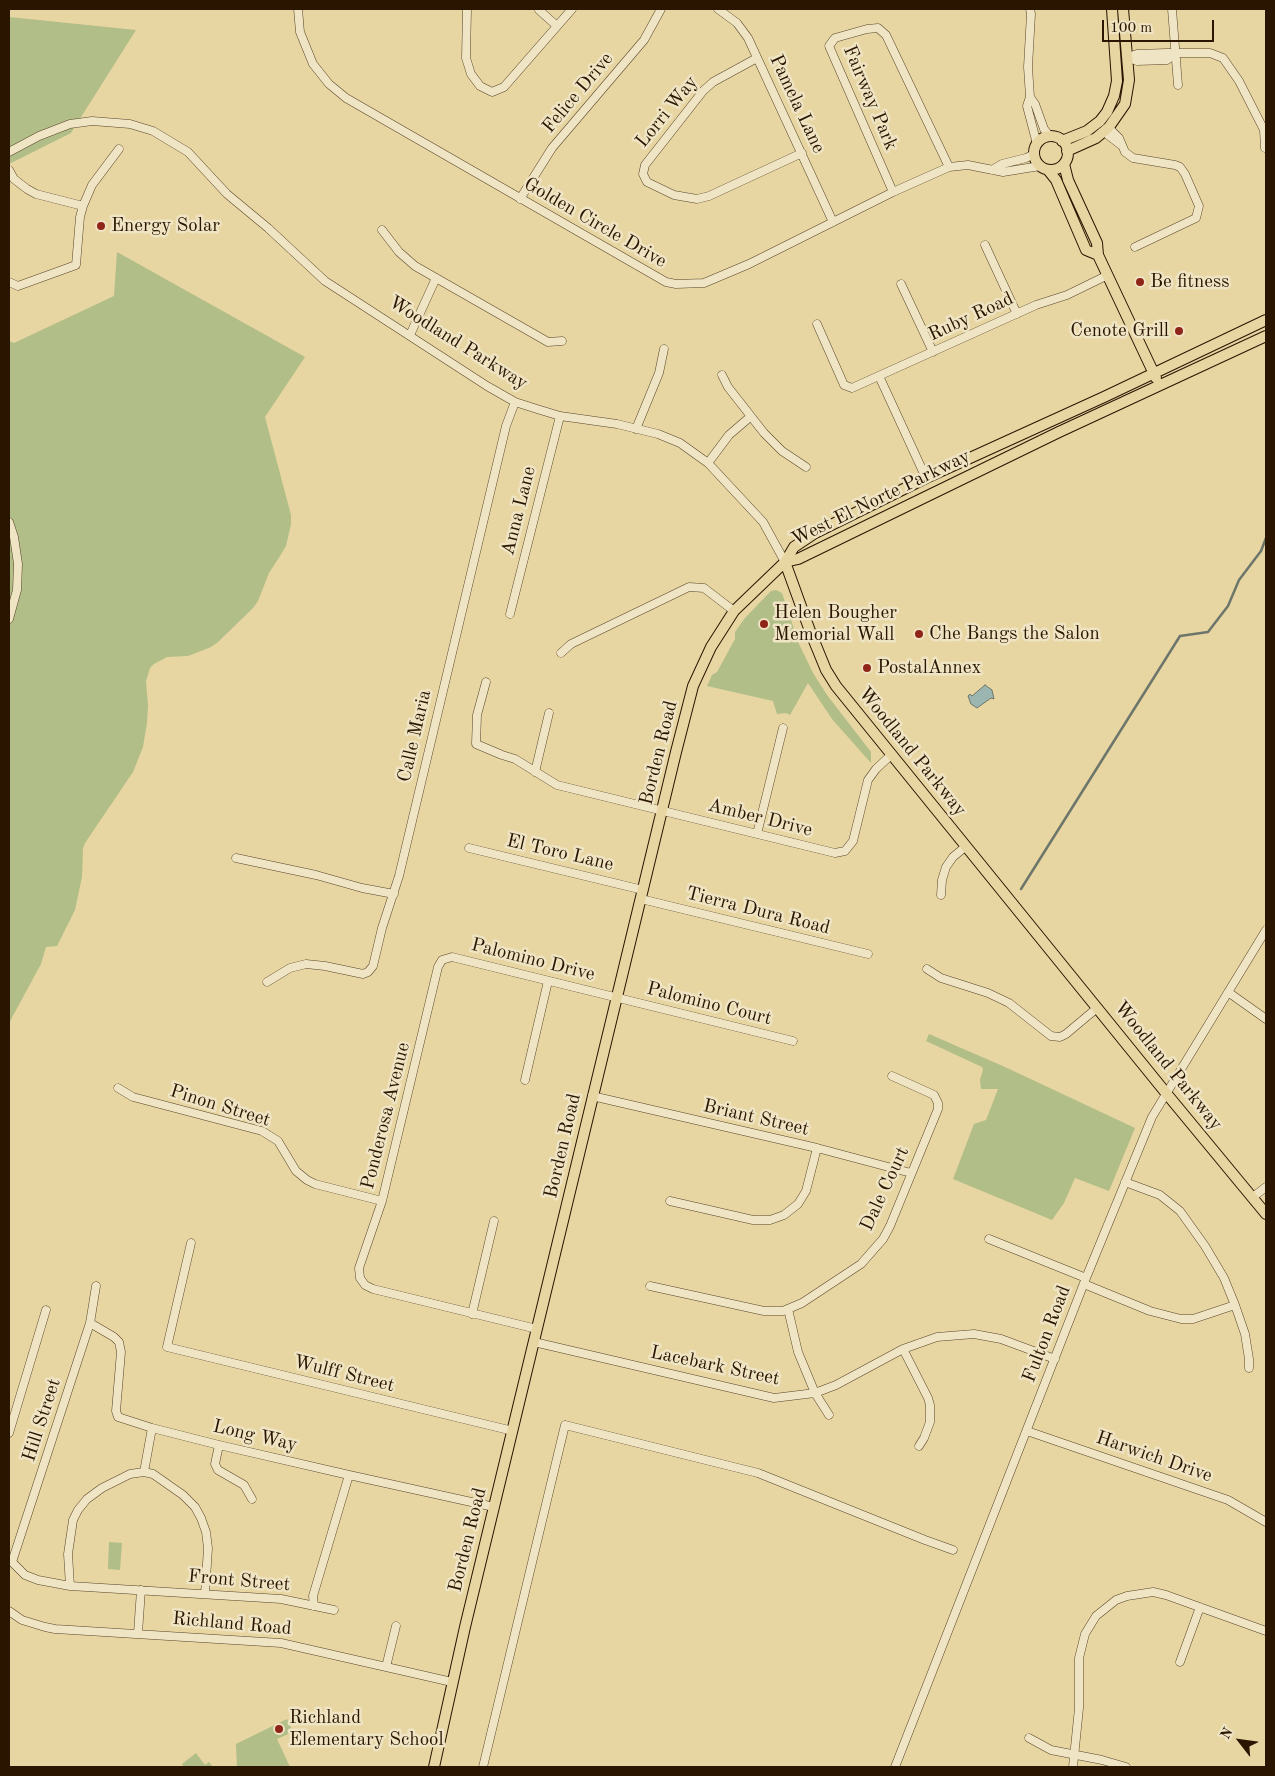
<!DOCTYPE html>
<html>
<head>
<meta charset="utf-8">
<style>
	body { margin:0 }
	#map { position:relative; width:1275px; height:1776px; overflow:hidden; background:#e7d5a2; font-family:"Old Standard TT",serif }
	canvas { display:block }
	.frame { position:absolute; inset:0; border:10px solid #291500; pointer-events:none }
	.north { position:absolute; left:1215px; top:1716px; width:50px; height:50px; -webkit-text-stroke:4px #efe4c3; paint-order:stroke; rotate:300deg; font-size:14px; font-weight:700; line-height:20px; text-align:center; color:#291500 }
	.north::after { content:''; display:block; margin:auto; width:18px; height:22px; background:#291500; clip-path:polygon(50% 0,100% 100%,50% 72%,0 100%) }
	.scale { position:absolute; left:1102px; top:20px; width:112px; height:22px; box-sizing:border-box; border:2px solid #291500; border-top:0; padding-left:6px; font-size:15px; line-height:18px; white-space:nowrap; color:#291500; -webkit-text-stroke:4px #efe4c3; paint-order:stroke }
</style>
</head>
<body>
<div id="map">
<canvas width="1275" height="1776"></canvas>
<div class="frame"></div>
<div class="north">N</div>
<div class="scale">100 m</div>
</div>
<script>
const g = document.querySelector('canvas').getContext('2d');
g.lineJoin = 'round';
function paint(path, color) { g.fillStyle = color; g.fill(path, 'evenodd'); }
const poly = rows => new Path2D(rows.map(r => 'M' + r).join(''));
function strokePath(path, color, width, dash) { g.strokeStyle = color; g.lineWidth = width; g.lineCap = dash ? 'butt' : 'round'; g.setLineDash(dash || []); g.stroke(path); }
function write(font, color, halo, rows, align = 'center') {
  g.font = font + ' "Old Standard TT",serif'; g.lineWidth = 5; g.setLineDash([]); g.textBaseline = 'middle'; g.strokeStyle = halo; g.fillStyle = color; for (const [text, x, y, turn = 0] of rows) {
    g.save(); g.translate(x, y); g.rotate((+turn || 0) * Math.PI / 180); g.textAlign = isNaN(turn) ? turn : align; if (halo) g.strokeText(text, 0, 0); g.fillText(text, 0, 0); g.restore();
  }
}
paint(poly([
	[9,17,136,30,71,133,9,164],
	[117,252,305,357,265,417,291,515,291,524,286,546,280,556,269,573,258,601,253,608,218,642,211,647,188,656,167,657,154,664,150,668,146,681,148,706,147,723,143,747,133,772,85,843,83,848,82,877,75,910,57,946,46,947,41,964,9,1023,9,341,14,343,114,296],
	[776,590,782,593,799,644,813,673,827,695,871,752,871,763,832,719,808,683,790,715,786,713,777,714,773,701,707,686,712,675,717,672,735,639,735,632,745,618,766,596,771,591],
	[929,1034,1005,1067,1135,1128,1109,1191,1075,1178,1064,1203,1052,1220,953,1179,974,1124,986,1120,998,1089,981,1089,980,1080,983,1070,982,1067,926,1041],
	[109,1542,122,1543,120,1570,108,1569],
	[287,1719,293,1732,277,1739,290,1767,237,1767,236,1744],
	[196,1753,205,1765,209,1762,213,1767,184,1767,182,1764]
]), '#b1be88');
const water = poly([
	[985,685,992,690,994,699,991,698,977,708,971,704,968,696,970,694,972,696,985,685]
]);
paint(water, '#9bb6b0');
strokePath(water, '#6d766a', 1);
strokePath(poly([
	[1021,889,1180,636,1208,632,1228,606,1239,580,1261,551,1266,538]
]), '#6d766a', 2.5);
const minor = poly([
	[298,9,300,32,313,64,329,84,346,98,666,282,676,284,704,283,749,264,893,192,949,167,968,165,1003,172,1040,166],
	[467,9,466,58,471,74,480,86,492,92,504,87,572,9],
	[718,9,737,23,748,38,833,222],
	[1030,9,1031,14,1028,67,1030,97,1027,106,1037,144],
	[1172,9,1178,85],
	[539,10,557,26],
	[1128,57,1137,54,1166,53,1210,53,1223,58,1239,81,1264,130,1265,148],
	[1128,57,1137,61,1167,60,1175,54],
	[757,58,713,82,703,91,645,165,643,174,647,182,674,195,697,199,709,196,802,153],
	[1030,97,1035,104,1044,129,1050,137],
	[1106,130,1112,131,1119,138,1125,152,1133,158,1175,165,1180,167,1185,174,1199,206,1196,218,1135,247],
	[1106,130,1108,135,1121,145],
	[9,152,39,136,70,124,92,121,130,124,153,131,188,152,227,194,268,228,325,281,487,386,515,402,537,409,560,416,617,424,658,434,680,443,708,463,763,522,785,562],
	[9,170,14,179,27,189,36,194,83,206],
	[992,170,1002,164,1026,158,1034,154],
	[893,192,829,46,835,38,867,29,878,28,886,35,949,167],
	[520,199,552,148,644,40,661,9],
	[382,230,399,252,415,266,548,342,562,341],
	[985,245,1017,314],
	[9,282,18,286,76,265,80,217,83,206,92,185,119,149],
	[901,284,933,352],
	[817,324,844,385,852,388,1036,305,1067,295,1108,275],
	[410,335,436,278],
	[722,375,728,387,764,433,782,451,806,467],
	[879,376,926,478],
	[636,429,659,373,664,349],
	[708,463,729,435,750,417],
	[9,522,14,537,18,564,17,590,9,619],
	[510,614,560,416],
	[561,653,571,644,689,587,704,588,734,611],
	[486,682,477,715,476,744,502,755,515,759,557,785,835,853,845,851,853,841,868,780,876,769,891,755],
	[535,772,549,713],
	[757,834,783,728],
	[469,848,643,890],
	[236,858,316,875,362,888,394,894],
	[941,895,942,880,946,867,953,857,965,847],
	[641,899,868,954],
	[927,969,941,978,988,993,1009,1003,1051,1036,1060,1037,1066,1034,1097,1008],
	[267,982,290,968,306,964,325,966,363,974,368,972,373,966,382,928,399,876,506,426,515,402],
	[1228,992,1266,1019],
	[525,1080,548,981],
	[118,1088,133,1097,262,1131,278,1141,296,1171,307,1180,315,1184,382,1201],
	[592,1096,817,1148,911,1173],
	[1125,1182,1160,1195,1180,1211,1205,1246,1224,1278,1235,1305,1245,1334,1249,1359,1249,1368],
	[1253,1197,1266,1187],
	[670,1201,753,1220,770,1220,784,1215,798,1204,806,1191,817,1148],
	[989,1239,1086,1278],
	[191,1243,167,1347,513,1431],
	[1084,1284,1150,1311,1181,1319,1193,1319,1235,1305],
	[96,1286,90,1323,12,1562,25,1575,38,1580,70,1586,281,1599,334,1610],
	[650,1286,764,1311,783,1311,802,1303,861,1264,883,1239,890,1226,938,1109,938,1103,934,1095,892,1076],
	[788,1309,798,1352,815,1393,829,1415],
	[472,1314,494,1221],
	[90,1323,114,1337,119,1342,121,1352,116,1411,118,1417,152,1428,219,1445,349,1475,494,1507],
	[537,1329,373,1289,365,1285,360,1278,359,1268,382,1201,438,967,442,960,452,957,793,1041],
	[534,1342,774,1398,815,1393,836,1385,903,1349,937,1337,974,1334,1001,1339,1055,1359],
	[903,1349,928,1398,930,1405,930,1422,924,1438,919,1446],
	[1027,1431,1228,1500,1266,1522],
	[9,1433,46,1310],
	[219,1445,215,1464,218,1470,244,1485,252,1499],
	[144,1472,152,1428],
	[70,1586,68,1554,73,1520,78,1510,87,1499,102,1488,130,1474,144,1472,153,1474,183,1495,195,1507,201,1518,206,1532,208,1548,205,1594],
	[314,1606,313,1596,349,1475],
	[9,1611,22,1620,45,1627,55,1629,281,1643,452,1682],
	[138,1633,141,1590],
	[1180,1662,1200,1607],
	[386,1667,396,1626],
	[1029,1738,1051,1750,1102,1760,1126,1767],
	[483,1767,565,1425,758,1473,925,1540,953,1550],
	[895,1767,1086,1278,1152,1117,1266,930],
	[1073,1767,1079,1708,1079,1658,1085,1634,1096,1616,1116,1600,1127,1596,1153,1592,1166,1595,1266,1631]
]);
const major = poly([
	'1034 153a17 17 0 1 1 34 0a17 17 0 1 1-34 0Z',
	[1062,141,1087,131,1100,121,1107,112,1114,96,1117,81,1112,9],
	[1067,151,1096,138,1109,127,1125,104,1129,80,1123,9],
	[1064,164,1068,180,1097,243,1098,255,1156,378],
	[1048,170,1056,180,1086,250,1098,255],
	[785,562,810,631,826,670,836,686,1166,1093,1266,1214],
	[785,562,798,559,1059,432,1266,336],
	[434,1767,465,1627,676,752,693,686,711,647,734,611,785,562,794,547,815,533,926,478,1104,397,1266,320]
]);
strokePath(minor, '#584528', 9);
strokePath(major, '#291500', 12);
strokePath(minor, '#efe4c3', 8);
strokePath(major, '#e7d5a2', 10);
for (const [x, y, r, color] of [
	[101,226,5,"#8f2418"],
	[1140,282,5,"#8f2418"],
	[1179,331,5,"#8f2418"],
	[764,624,5,"#8f2418"],
	[919,634,5,"#8f2418"],
	[867,668,5,"#8f2418"],
	[279,1729,5,"#8f2418"]
]) { const dot = new Path2D(); dot.arc(x, y, r, 0, 2 * Math.PI); g.fillStyle = color; g.fill(dot); strokePath(dot, '#efe4c3', 2); }
write('19px', '#291500', '#efe4c3', [
	["Felice Drive",578,93,-50],
	["Fairway Park",870,98,67],
	["Pamela Lane",797,104,65],
	["Lorri Way",667,112,-51],
	["Golden Circle Drive",595,223,30],
	["Ruby Road",971,317,-25],
	["Woodland Parkway",458,343,32],
	["West El Norte Parkway",881,498,-26],
	["Anna Lane",519,511,-76],
	["Calle Maria",415,736,-77],
	["Woodland Parkway",912,752,51],
	["Borden Road",659,753,-76],
	["Amber Drive",760,818,14],
	["El Toro Lane",560,853,13],
	["Tierra Dura Road",758,911,14],
	["Palomino Drive",533,960,14],
	["Palomino Court",709,1004,14],
	["Woodland Parkway",1168,1066,51],
	["Pinon Street",220,1106,17],
	["Ponderosa Avenue",386,1116,-76],
	["Briant Street",756,1118,13],
	["Borden Road",563,1146,-77],
	["Dale Court",885,1189,-65],
	["Fulton Road",1047,1334,-69],
	["Lacebark Street",715,1366,12],
	["Wulff Street",344,1374,14],
	["Hill Street",42,1420,-72],
	["Long Way",255,1436,13],
	["Harwich Drive",1154,1457,19],
	["Borden Road",468,1540,-76],
	["Front Street",239,1581,5],
	["Richland Road",232,1624,5]
]);
write('19px', '#291500', '#efe4c3', [
	["Energy Solar",111,226],
	["Be fitness",1150,282],
	["Cenote Grill",1169,331,"right"],
	["Helen Bougher",774,613],
	["Memorial Wall",774,635],
	["Che Bangs the Salon",929,634],
	["PostalAnnex",877,668],
	["Richland",289,1718],
	["Elementary School",289,1740]
], 'left');
</script>
</body>
</html>
